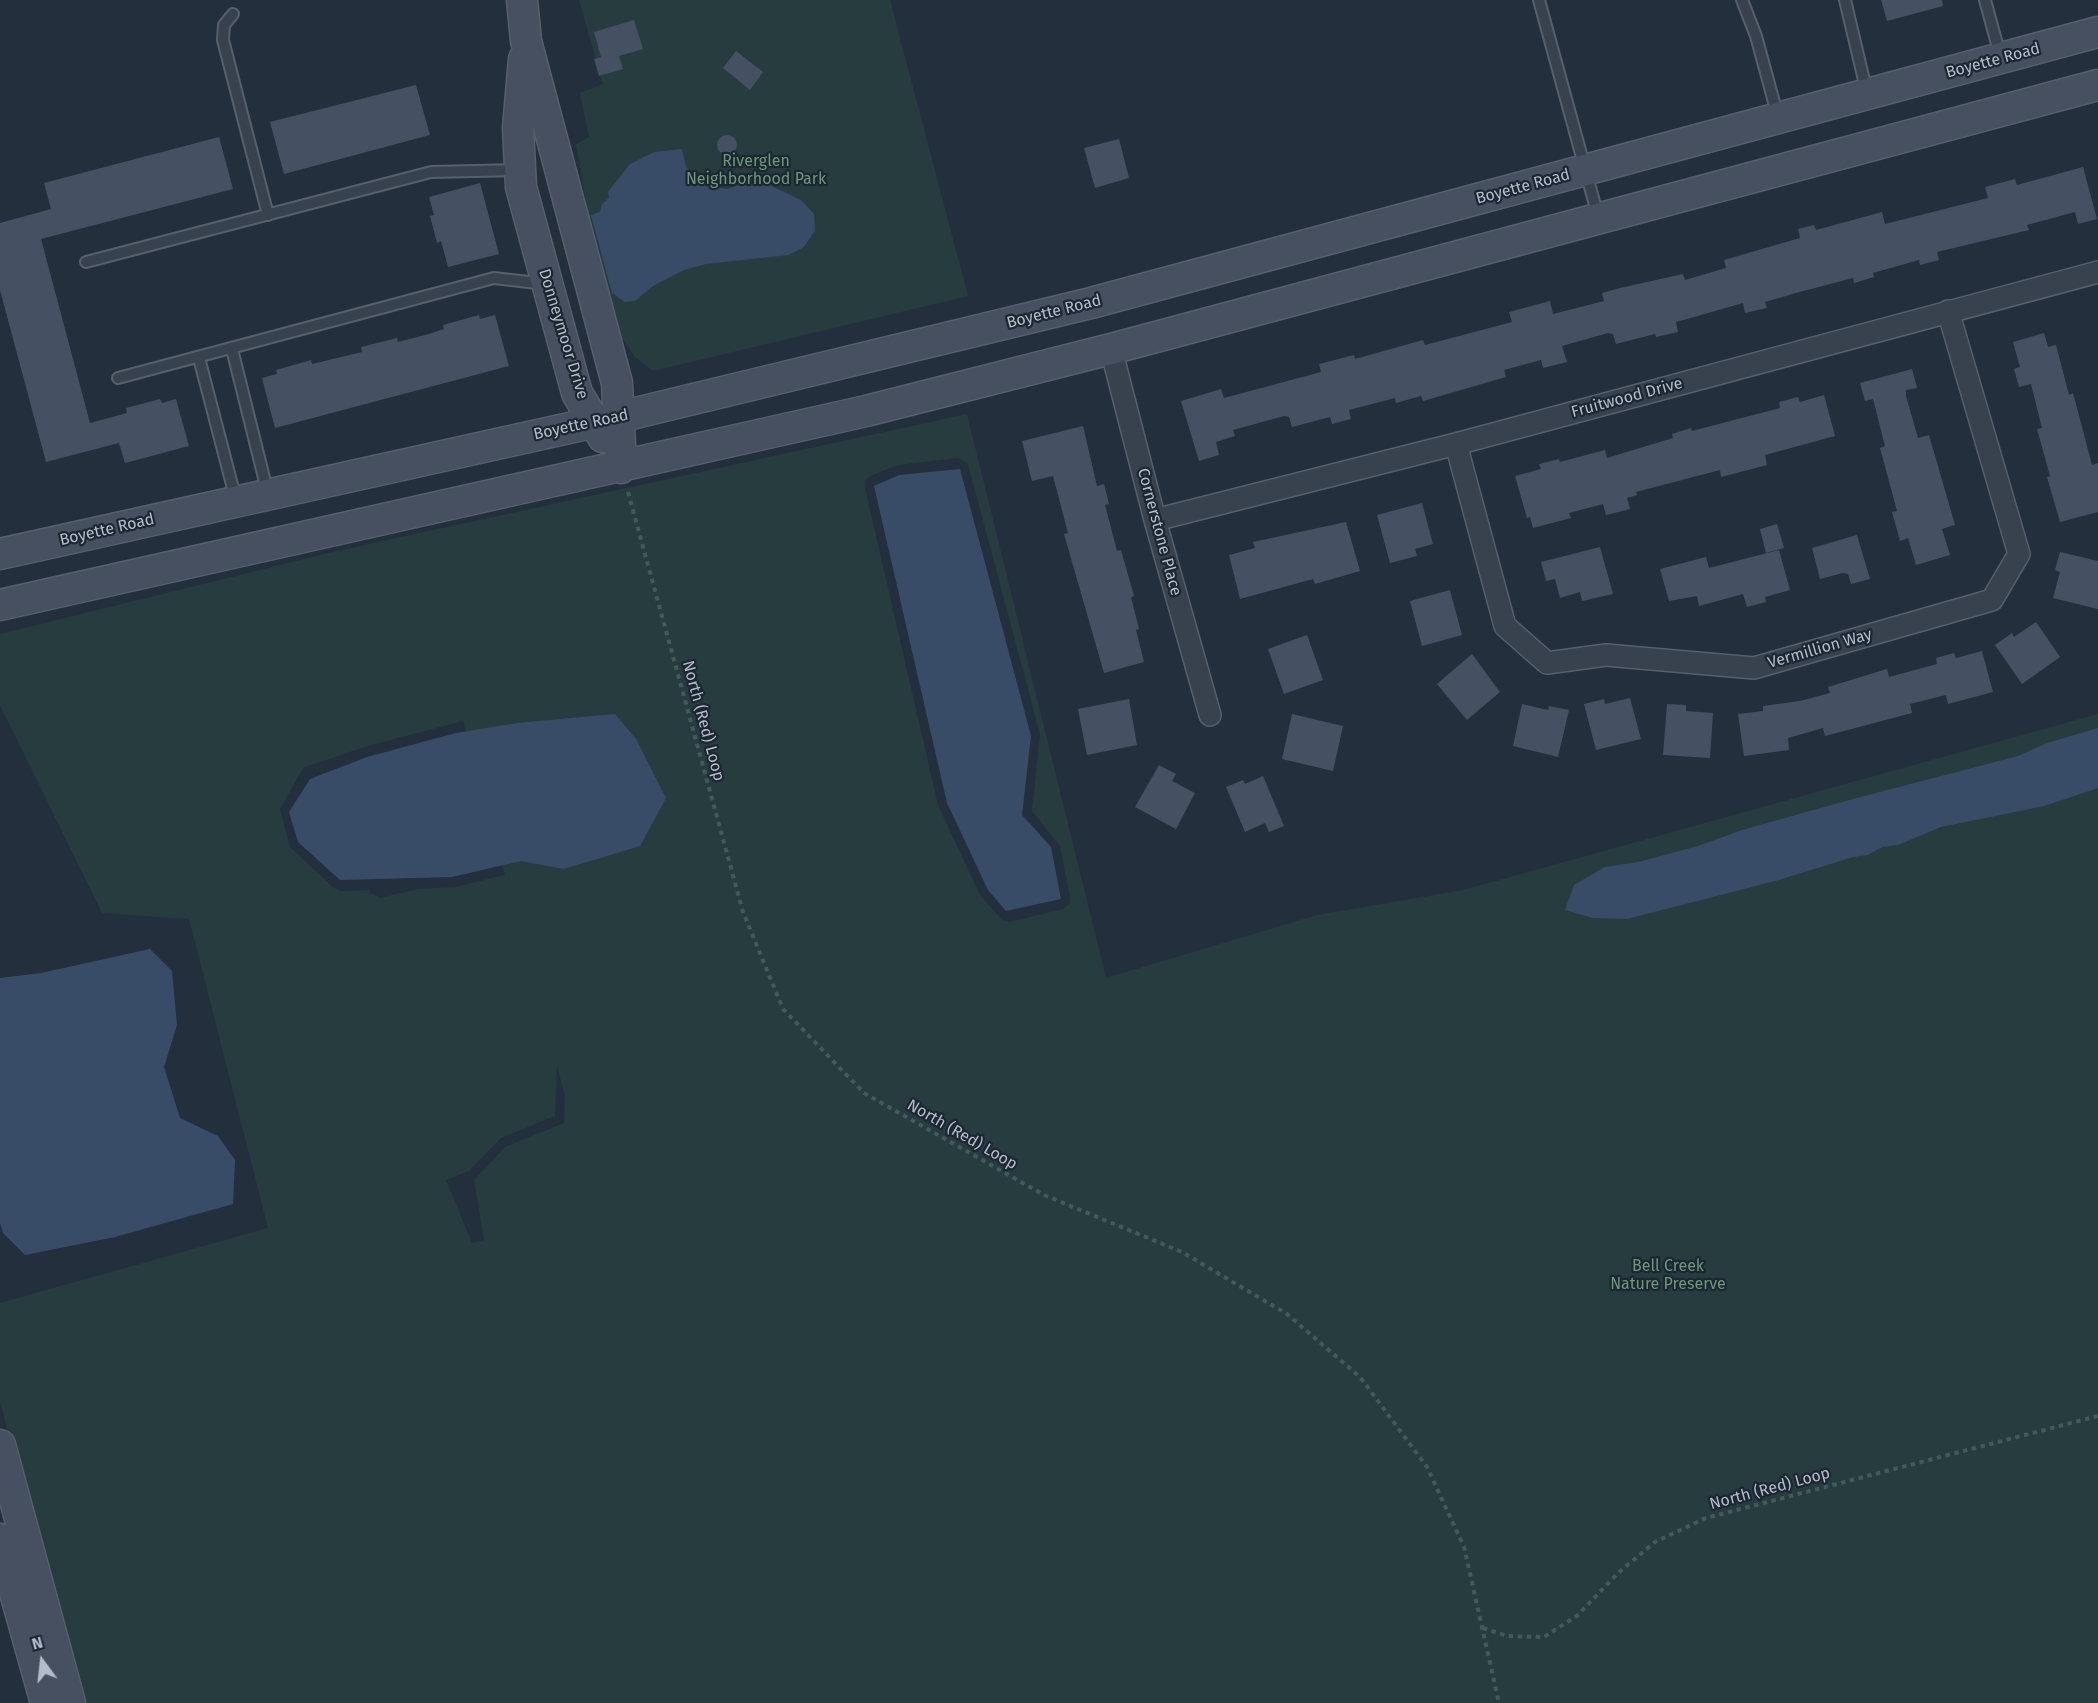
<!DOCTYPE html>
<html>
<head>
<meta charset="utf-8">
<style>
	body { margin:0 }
	#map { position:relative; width:2098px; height:1703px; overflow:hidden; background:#242f3e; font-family:"Fira Sans",sans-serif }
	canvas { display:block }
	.north { position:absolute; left:12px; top:1631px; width:60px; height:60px; -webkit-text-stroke:4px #1d2633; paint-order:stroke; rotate:345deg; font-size:16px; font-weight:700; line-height:24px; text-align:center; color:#b4bcc9 }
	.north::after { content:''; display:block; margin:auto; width:21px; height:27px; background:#b4bcc9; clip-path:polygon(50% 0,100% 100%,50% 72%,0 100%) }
</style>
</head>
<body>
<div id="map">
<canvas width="2098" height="1703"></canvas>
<div class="north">N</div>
</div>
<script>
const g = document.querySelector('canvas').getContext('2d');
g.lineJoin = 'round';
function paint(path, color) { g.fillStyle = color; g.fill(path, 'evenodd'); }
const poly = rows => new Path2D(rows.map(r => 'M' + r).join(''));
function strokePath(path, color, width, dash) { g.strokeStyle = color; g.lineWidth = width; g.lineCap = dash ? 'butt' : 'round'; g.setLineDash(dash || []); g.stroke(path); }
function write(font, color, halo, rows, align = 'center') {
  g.font = font + ' "Fira Sans",sans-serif'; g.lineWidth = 4.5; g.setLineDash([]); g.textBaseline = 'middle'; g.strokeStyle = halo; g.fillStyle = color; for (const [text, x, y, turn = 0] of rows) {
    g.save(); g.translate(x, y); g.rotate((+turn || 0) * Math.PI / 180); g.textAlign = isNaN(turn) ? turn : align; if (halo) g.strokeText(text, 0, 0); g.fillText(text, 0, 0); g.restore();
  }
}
paint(poly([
	[579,0,890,0,968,296,653,371,635,357,619,334,588,213,576,144,589,137,580,93,603,84],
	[967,414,1106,978,1317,915,1463,890,2098,714,2098,1703,81,1703,0,1402,0,1303,268,1228,189,919,102,913,0,705,0,634,337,551],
	[958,458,968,464,1040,734,1032,811,1060,846,1070,897,1070,903,1063,909,1009,922,1002,920,980,895,938,805,865,488,865,481,870,476,898,465],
	[463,721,505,875,455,887,418,889,380,898,369,893,370,890,341,891,334,888,290,847,280,809,303,768,364,747],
	[557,1066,565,1096,564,1123,505,1147,474,1180,484,1240,472,1243,446,1180,469,1171,501,1138,555,1116]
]), '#263c3f');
paint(poly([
	[682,149,686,167,703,185,727,189,743,184,755,174,765,183,801,200,814,214,815,231,804,247,789,255,706,264,684,270,653,286,635,301,625,302,612,293,591,215,600,212,602,204,609,198,608,192,630,164,654,152],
	[960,469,1031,736,1022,815,1051,847,1061,899,1006,911,988,890,947,803,874,486,899,475],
	[615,714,636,739,666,798,640,846,564,869,521,861,452,877,340,880,298,842,289,812,310,779,367,757,456,733,517,723],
	[2098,728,2098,788,2044,806,1941,827,1898,845,1882,847,1868,855,1853,857,1779,880,1627,919,1593,918,1565,910,1574,885,1605,867,1638,862,1698,846,1742,830,1853,799,2018,756,2047,743],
	[150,949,172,971,177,1025,164,1067,180,1118,218,1136,235,1160,233,1204,115,1237,25,1255,3,1233,0,1223,0,978,41,973]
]), '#394c67');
paint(poly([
	[1881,0,1942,0,1943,6,1887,21],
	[634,20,643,49,619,56,623,69,599,76,594,59,601,57,594,32],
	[736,51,763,72,750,90,723,68],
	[416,85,430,135,284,174,270,122],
	'717 145a10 10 0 1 1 20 0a10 10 0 1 1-20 0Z',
	[219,137,233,189,41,239,90,423,127,413,126,408,160,399,162,403,176,399,189,446,125,463,119,443,46,462,0,290,0,223,51,209,44,183],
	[1119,139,1129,178,1095,188,1084,148],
	[2083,167,2097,219,2078,224,2075,212,2027,225,2029,230,1937,252,1939,260,1920,265,1919,260,1873,273,1874,277,1854,283,1853,278,1796,293,1765,302,1767,308,1745,313,1743,303,1694,317,1676,322,1678,332,1656,337,1655,334,1616,344,1613,334,1608,333,1562,346,1567,362,1543,368,1541,360,1504,370,1506,377,1423,401,1421,396,1396,403,1395,398,1349,410,1351,419,1332,424,1330,417,1292,427,1289,417,1284,416,1233,430,1235,436,1216,442,1219,455,1199,461,1181,401,1221,389,1224,398,1321,372,1319,364,1354,355,1355,359,1423,340,1425,345,1512,322,1509,312,1550,301,1553,314,1604,301,1602,293,1620,288,1683,274,1685,280,1726,268,1724,260,1800,238,1798,229,1814,225,1816,230,1882,212,1885,224,1988,198,1985,187,2015,179,2017,185],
	[480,183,499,254,448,267,441,241,437,243,430,216,434,215,429,197],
	[479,315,480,319,495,315,509,366,275,428,262,378,277,374,276,370,311,360,312,364,362,352,361,347,397,338,398,342,429,334,444,329,443,325],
	[2044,333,2048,347,2056,345,2069,395,2073,393,2092,465,2098,463,2098,512,2060,522,2047,477,2050,476,2037,429,2042,428,2031,384,2019,387,2014,369,2020,367,2013,342],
	[1912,369,1917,388,1906,390,1906,396,1918,438,1929,435,1955,525,1942,529,1950,555,1916,565,1908,538,1900,541,1892,512,1897,511,1880,448,1885,446,1873,399,1865,401,1860,383],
	[1824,395,1835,436,1765,455,1767,465,1721,477,1720,470,1636,492,1637,495,1627,498,1630,509,1606,515,1603,504,1569,513,1571,518,1533,528,1530,517,1527,518,1515,476,1541,469,1539,464,1559,459,1560,462,1605,450,1607,458,1673,438,1672,434,1691,428,1692,431,1780,408,1779,402,1798,397,1800,402],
	[1083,426,1097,486,1104,484,1109,504,1105,505,1117,551,1121,550,1134,596,1131,597,1139,629,1136,630,1144,662,1104,673,1064,534,1068,533,1053,476,1032,481,1022,441],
	[1422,503,1433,544,1415,549,1417,556,1390,563,1377,515],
	[1346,522,1360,571,1315,584,1313,579,1240,599,1229,555,1255,548,1253,542],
	[1777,524,1784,548,1766,553,1760,529],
	[1857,535,1870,579,1851,584,1848,574,1843,573,1820,579,1812,548],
	[1600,547,1613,594,1582,601,1580,592,1560,598,1555,579,1546,581,1541,562],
	[1779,550,1790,590,1765,597,1766,602,1747,607,1743,594,1699,606,1697,596,1669,601,1660,569,1706,557,1709,568],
	[2060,552,2098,561,2098,609,2053,598,2060,572,2055,570],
	[1450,590,1462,635,1422,646,1410,601],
	[2036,622,2060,657,2022,684,1995,645,2012,633,2014,637],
	[1307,635,1323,680,1284,694,1268,649],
	[1982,651,1993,692,1948,704,1946,695,1910,704,1912,713,1825,736,1823,728,1788,738,1789,750,1744,756,1738,714,1763,711,1763,706,1800,701,1830,693,1828,687,1887,669,1889,677,1937,664,1936,658,1954,653,1956,658],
	[1472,654,1500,692,1467,720,1437,684],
	[1630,698,1641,739,1596,750,1584,704,1604,699,1605,704],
	[1129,699,1137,745,1087,755,1078,709],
	[1522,704,1548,710,1549,706,1569,710,1558,757,1513,746],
	[1667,704,1686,705,1686,711,1713,713,1710,758,1663,755],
	[1292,714,1343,726,1333,771,1282,759],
	[1159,765,1176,774,1172,781,1195,793,1176,829,1135,807],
	[1263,776,1284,826,1269,832,1265,823,1245,832,1226,787,1243,780,1245,784]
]), '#455162');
const lane = poly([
	[1539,0,1598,216],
	[1742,0,1756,36,1778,117],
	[1845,0,1867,93],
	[1985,0,2000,55],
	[233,14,224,25,223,40,268,215],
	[86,262,431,172,518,170],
	[232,349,268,494],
	[199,358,236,500],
	[118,378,494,278,546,284]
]);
const street = poly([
	[1111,349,1155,520,1210,715],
	[1456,444,1505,626,1547,663,1606,655,1754,668,1992,600,2019,554,1948,311],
	[1155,520,1456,444,2098,272]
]);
const secondary = poly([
	[522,0,526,41,617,383,621,468],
	[524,59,518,128,521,187,577,393,603,437],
	[0,554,619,417,1091,303,2098,32],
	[0,605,866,411,1111,349,2098,85],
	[0,1445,70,1703],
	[0,1539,46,1703]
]);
strokePath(lane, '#565f6c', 14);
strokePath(street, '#565f6c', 24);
strokePath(secondary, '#565f6c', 33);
strokePath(poly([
	[628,492,743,912,783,1009,864,1093,1044,1195,1182,1252,1287,1314,1360,1377,1427,1467,1464,1547,1499,1703],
	[1483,1628,1507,1636,1544,1637,1578,1615,1618,1573,1655,1542,1706,1518,2098,1416]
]), '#44595c', 4, [4.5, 4.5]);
strokePath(lane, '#38414e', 10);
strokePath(street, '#38414e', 21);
strokePath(secondary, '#465061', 30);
write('16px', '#b4bcc9', '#1d2633', [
	["Boyette Road",1993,61,-15],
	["Boyette Road",1523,187,-15],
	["Boyette Road",1054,312,-14],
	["Donneymoor Drive",563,334,73],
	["Fruitwood Drive",1627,398,-15],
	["Boyette Road",581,425,-12],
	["Boyette Road",107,530,-13],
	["Cornerstone Place",1159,532,75],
	["Vermillion Way",1820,649,-16],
	["North (Red) Loop",703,721,75],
	["North (Red) Loop",962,1135,30],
	["North (Red) Loop",1770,1489,-15]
]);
write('16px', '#6b9a76', '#1d2633', [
	["Riverglen",756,162],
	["Neighborhood Park",756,180],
	["Bell Creek",1668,1267],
	["Nature Preserve",1668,1285]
]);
</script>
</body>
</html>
